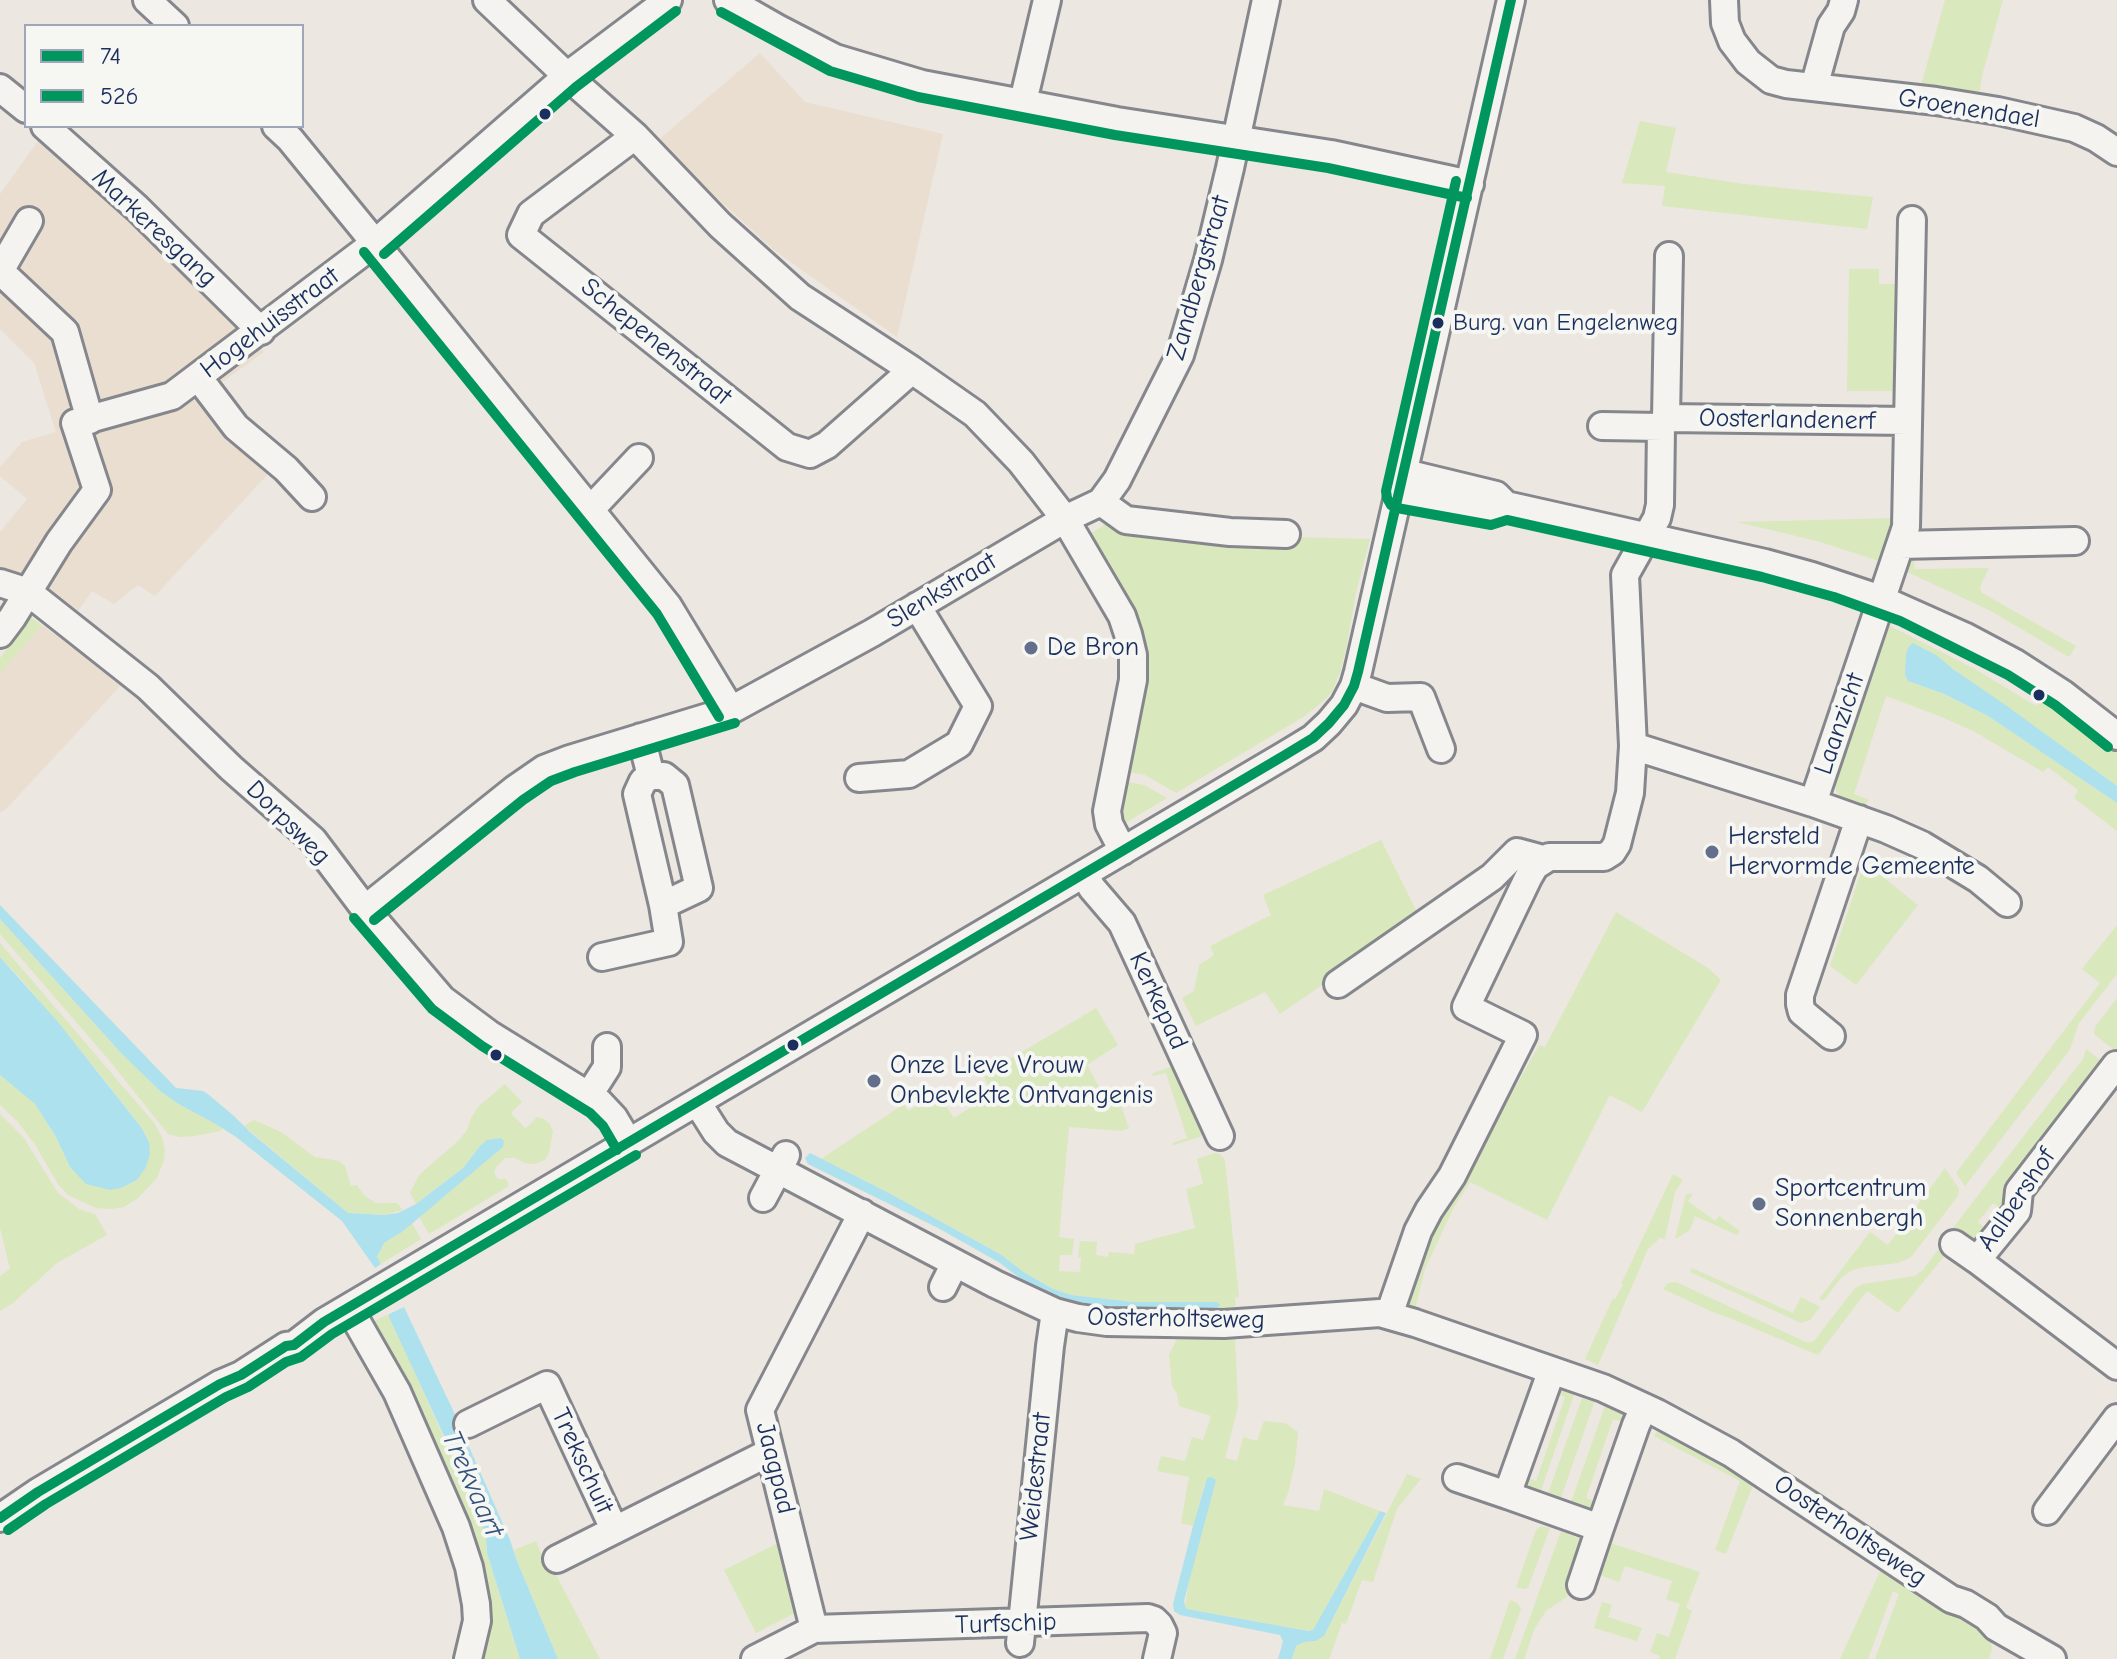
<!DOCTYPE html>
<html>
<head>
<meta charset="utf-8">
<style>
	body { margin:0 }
	#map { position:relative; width:2117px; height:1659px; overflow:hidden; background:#ece7e1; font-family:"Comic Neue",sans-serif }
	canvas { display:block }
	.legend { position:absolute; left:24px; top:24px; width:280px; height:104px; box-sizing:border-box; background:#f6f6f2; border:2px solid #9ea6b7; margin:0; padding:10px 14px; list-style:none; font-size:24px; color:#1b2f5e }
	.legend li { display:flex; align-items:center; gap:16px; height:40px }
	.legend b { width:40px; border:2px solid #9ea6b7 }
</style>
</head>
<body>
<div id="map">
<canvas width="2117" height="1659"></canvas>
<ul class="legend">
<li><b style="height:10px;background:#00965e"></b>74</li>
<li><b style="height:10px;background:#00965e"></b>526</li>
</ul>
</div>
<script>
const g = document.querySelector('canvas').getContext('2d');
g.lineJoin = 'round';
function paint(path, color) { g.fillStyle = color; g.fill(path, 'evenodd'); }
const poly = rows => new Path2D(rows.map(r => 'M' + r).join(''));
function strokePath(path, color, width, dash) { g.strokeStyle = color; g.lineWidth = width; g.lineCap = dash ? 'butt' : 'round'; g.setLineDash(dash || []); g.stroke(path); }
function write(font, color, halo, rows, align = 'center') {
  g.font = font + ' "Comic Neue",sans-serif'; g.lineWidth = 8; g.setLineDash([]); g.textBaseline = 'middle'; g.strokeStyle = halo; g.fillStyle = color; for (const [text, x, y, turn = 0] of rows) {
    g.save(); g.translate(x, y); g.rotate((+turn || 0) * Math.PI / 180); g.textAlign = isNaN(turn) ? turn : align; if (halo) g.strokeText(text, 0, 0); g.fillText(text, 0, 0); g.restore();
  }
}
paint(poly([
	[760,53,805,102,943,134,897,337,775,251,656,142],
	[43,134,172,252,264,352,221,383,239,414,282,459,155,596,138,585,114,604,92,591,76,614,0,569,0,532,27,499,0,476,0,467,22,442,56,432,34,363,0,329,0,194],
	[42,625,107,672,122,684,7,808,0,813,0,674]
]), '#eaded1');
paint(poly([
	[1945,0,2003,0,1982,76,1979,97,1920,89],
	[1640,121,1676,128,1666,172,1744,184,1873,197,1867,229,1662,206,1665,186,1622,183],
	[1849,269,1879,269,1879,284,1902,284,1900,391,1847,391],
	[1898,518,1892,542,1887,540,1885,544,1891,546,1885,563,1817,541,1737,522],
	[1112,520,1288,537,1370,539,1356,593,1346,649,1340,673,1332,691,1326,699,1305,716,1176,793,1145,775,1122,771,1138,639,1146,637,1088,535],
	[1910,555,1915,555,1914,569,1989,568,1980,587,1982,593,2076,646,2069,657,1989,610,1905,571],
	[30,617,42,625,0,674,0,658],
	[1890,626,1975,669,2036,706,2039,701,2057,703,2117,749,2117,786,1924,648,1908,681,1943,694,1988,716,2117,803,2117,831,2074,798,2078,790,2048,767,2043,772,1975,732,1944,718,1886,696,1854,794,1869,800,1864,806,1843,799,1839,795,1836,791,1836,783,1885,637],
	[1120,780,1144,785,1167,798,1120,826],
	[1381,840,1420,918,1280,1014,1265,992,1196,1026,1182,998,1194,991,1199,965,1214,955,1210,946,1271,915,1263,895],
	[1864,862,1918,905,1856,985,1830,966],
	[1616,912,1708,968,1721,980,1642,1112,1610,1095,1547,1220,1470,1182,1453,1209,1425,1269,1415,1309,1403,1306,1415,1254,1464,1179,1539,1045,1545,1047],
	[0,919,121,1053,160,1091,177,1103,223,1128,220,1131,195,1136,180,1137,168,1134,109,1060,0,934],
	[2117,925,2117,974,2079,1023,2070,1049,2065,1056,1965,1186,1956,1173,2100,983,2082,969],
	[0,943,155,1124,162,1137,165,1150,164,1160,157,1178,138,1198,124,1207,111,1209,96,1208,68,1195,58,1184,34,1143,17,1121,0,1105,0,1075,35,1104,56,1137,70,1167,121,1188,137,1180,149,1142,141,1127,99,1073,21,979,0,957],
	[2117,998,2117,1052,2094,1034,2095,1027],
	[1096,1008,1118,1045,1087,1065,1110,1107,1120,1103,1129,1128,1122,1131,1069,1127,1059,1237,1074,1239,1072,1255,1060,1255,1059,1271,1080,1272,1081,1258,1078,1257,1080,1241,1097,1242,1096,1255,1108,1257,1109,1252,1134,1254,1135,1244,1195,1228,1186,1189,1203,1184,1197,1159,1215,1153,1220,1154,1225,1160,1239,1297,1235,1298,1236,1305,1227,1311,1216,1310,1218,1308,1217,1302,1134,1302,1071,1295,1053,1289,1025,1273,1000,1254,887,1192,821,1159,904,1104,908,1111,938,1094,954,1118,992,1094,983,1075],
	[2086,1049,2099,1059,2101,1065,2067,1113,2059,1113,2037,1142,2038,1151,2005,1211,1993,1203,1978,1222,1990,1232,1972,1246,1949,1233,2083,1059],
	[1174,1066,1188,1086,1183,1089,1198,1122,1204,1119,1205,1132,1200,1137,1174,1145,1172,1143,1187,1138,1166,1073,1153,1076,1151,1074],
	[505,1084,522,1102,511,1113,524,1127,526,1128,537,1117,544,1119,550,1124,553,1132,549,1153,545,1160,535,1164,525,1163,515,1158,505,1158,496,1167,494,1173,498,1179,506,1179,509,1186,429,1234,419,1217,503,1147,501,1138,487,1141,480,1146,463,1168,416,1204,410,1193,419,1175,459,1140,467,1130,471,1118,478,1107],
	[0,1114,24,1138,58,1193,79,1209,95,1214,107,1235,57,1263,13,1303,0,1311,0,1276,10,1269,0,1228],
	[254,1120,281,1132,315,1157,339,1161,345,1166,351,1186,357,1185,363,1194,375,1203,397,1203,403,1210,384,1215,348,1213,244,1126],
	[1945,1168,1959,1189,1958,1196,1911,1257,1898,1263,1864,1267,1850,1271,1841,1278,1824,1300,1819,1299,1870,1232,1888,1245],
	[1673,1174,1683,1180,1675,1192,1665,1239,1660,1238,1648,1249,1598,1365,1585,1359,1613,1298,1615,1299,1623,1285,1621,1284],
	[1686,1194,1693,1194,1688,1201,1715,1221,1719,1216,1740,1231,1737,1235,1695,1216,1690,1230,1675,1239],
	[412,1223,421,1239,381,1264,377,1257,384,1243,402,1232],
	[1938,1250,1946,1254,1898,1313,1867,1291,1818,1355,1725,1316,1717,1314,1663,1289,1668,1283,1676,1282,1808,1343,1814,1341,1855,1288,1863,1284,1915,1276,1923,1270],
	[1692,1268,1793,1313,1801,1297,1820,1307,1810,1320,1801,1323,1690,1272],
	[389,1314,478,1515,486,1537,487,1553,520,1659,476,1659,485,1608,370,1323],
	[1178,1337,1235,1337,1238,1406,1225,1458,1237,1461,1243,1437,1257,1441,1264,1421,1285,1423,1298,1432,1295,1464,1288,1493,1283,1505,1319,1511,1324,1489,1380,1511,1313,1630,1308,1631,1187,1609,1185,1606,1206,1479,1193,1526,1181,1523,1189,1477,1157,1471,1161,1456,1185,1461,1192,1437,1203,1440,1211,1416,1179,1406,1177,1394,1172,1386,1169,1355],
	[1554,1388,1574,1395,1538,1499,1523,1490,1523,1476,1536,1481,1565,1397,1552,1393],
	[1582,1398,1594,1402,1593,1406,1558,1506,1545,1502],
	[1606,1403,1623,1409,1627,1415,1627,1423,1613,1419,1586,1498,1599,1503,1591,1513,1569,1508],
	[1661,1425,1755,1480,1726,1554,1715,1550,1740,1481,1654,1436],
	[1407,1474,1421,1479,1397,1509,1373,1582,1362,1580,1346,1624,1342,1623,1329,1659,1292,1659,1296,1646,1305,1642,1316,1641,1324,1636],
	[1541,1526,1550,1528,1528,1588,1524,1589,1516,1587,1536,1530],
	[1561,1531,1588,1542,1568,1596,1546,1611,1534,1630,1524,1659,1515,1659],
	[536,1541,548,1571,553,1569,600,1659,558,1659,517,1561,514,1550],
	[1604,1541,1700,1572,1686,1608,1692,1611,1675,1659,1659,1659,1660,1656,1650,1652,1657,1633,1669,1637,1680,1604,1666,1599,1672,1581,1625,1566,1619,1582,1592,1572],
	[778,1543,795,1613,756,1633,724,1570],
	[1882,1567,1990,1631,1992,1649,1989,1659,1875,1659,1899,1594,1893,1591,1868,1659,1840,1659],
	[1510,1600,1517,1603,1521,1609,1503,1659,1490,1659],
	[1602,1602,1612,1605,1608,1617,1642,1628,1637,1641,1594,1628]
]), '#dae8bd');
paint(poly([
	[1913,643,1936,655,1953,669,2004,704,2117,786,2117,803,1988,716,1944,694,1908,681,1905,675,1906,654,1909,646],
	[0,905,176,1088,203,1091,209,1095,234,1116,250,1132,348,1213,384,1215,398,1213,416,1204,463,1168,480,1146,487,1140,501,1138,504,1141,503,1147,402,1232,384,1243,377,1257,381,1264,375,1268,342,1221,236,1137,219,1126,177,1103,160,1091,121,1053,0,919],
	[0,957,58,1022,141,1127,149,1142,150,1154,146,1167,137,1180,121,1188,110,1190,86,1184,70,1167,56,1137,35,1104,0,1075],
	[810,1153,887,1192,1000,1254,1025,1273,1053,1289,1071,1295,1134,1302,1217,1302,1220,1305,1216,1310,1141,1309,1077,1303,1051,1296,1025,1282,1000,1263,938,1228,808,1164,805,1158],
	[404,1307,452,1408,510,1540,517,1561,558,1659,520,1659,487,1553,486,1537,478,1515,458,1466,389,1317,389,1314],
	[1211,1477,1216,1480,1184,1601,1185,1606,1187,1609,1308,1631,1313,1630,1380,1511,1386,1513,1324,1636,1316,1641,1305,1642,1296,1646,1292,1659,1278,1659,1283,1641,1280,1635,1180,1615,1174,1611,1173,1604,1193,1526,1207,1478]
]), '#ade1ee');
const minor = poly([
	[147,0,175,26],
	[487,0,567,76,635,136,720,225,800,297,912,370,975,414,1021,462,1065,519,1122,616,1128,634,1133,655,1133,680,1107,811,1109,824,1123,851],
	[728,0,777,28,835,58,922,84,1117,121,1331,154,1470,184],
	[1724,0,1725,23,1732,41,1748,62,1771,80,1786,84,1936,101,1998,111,2074,128,2096,138,2117,152],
	[1814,87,1831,26,1841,11,1844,0],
	[0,88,26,109],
	[1023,102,1047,0],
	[45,126,137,208,261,331],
	[276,126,290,139,375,243,668,606,731,710],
	[635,136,531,214,521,235,787,447,810,454,827,445,912,370],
	[1912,220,1906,527,1813,803,1886,829,1922,845,1978,879,2007,903],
	[0,271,65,332,90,420],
	[0,271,29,221],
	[198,377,236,427,286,469,312,497],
	[1666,418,1669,256],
	[1602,426,1661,427],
	[1405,473,1496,495,1506,505,1765,563,1812,576,1881,599,1964,636,2015,663,2063,694,2117,736],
	[1400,494,1492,511,1502,507],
	[1101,502,1126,520,1230,532,1286,534],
	[589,511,639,458],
	[1900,545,2075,541],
	[0,583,28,592,148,687,231,768,313,840,365,909,442,999,489,1034,599,1102,614,1118,629,1143],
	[0,634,12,618,59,542,97,490,75,423,172,396,375,243,567,76,668,0],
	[1354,686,1387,698,1421,697,1441,749],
	[1633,746,1813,803],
	[651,776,643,781,637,794,663,905],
	[859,778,909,774,959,744,978,706,917,606],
	[1084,874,1092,888,1122,923,1220,1136],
	[365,909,515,789,544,769,570,759,731,710,872,633,1065,519,1101,502,1117,480,1180,355,1208,260,1230,168,1266,0],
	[602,957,669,942,663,905,699,888,675,785,664,776,651,776,641,737],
	[1338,984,1492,877,1517,852,1543,859],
	[1831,1036,1802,1012,1800,1004,1800,995,1859,819],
	[2117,1067,2116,1065,2019,1191,2017,1211,1977,1260,2117,1366],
	[589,1095,607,1067,607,1047],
	[697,1102,716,1132,727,1143,995,1284,1055,1312,1078,1318,1107,1322,1224,1324,1380,1313,1415,1323,1603,1388,1657,1413,1731,1453,1951,1599,1966,1604,1987,1617,1996,1627,2052,1659],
	[763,1198,786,1155],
	[1954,1244,1977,1260],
	[943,1287,955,1263],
	[349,1308,397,1392,456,1527,469,1567,476,1604,477,1621,468,1659],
	[1389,1315,1418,1231,1429,1210,1452,1176,1523,1035,1466,1007,1528,878,1535,866,1549,857,1604,857,1612,852,1617,844,1630,793,1633,746,1625,575,1657,518,1660,505,1661,427,1666,418,1908,421],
	[1549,1378,1507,1495,1600,1528,1636,1425,1644,1407],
	[468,1424,547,1385,614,1529],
	[1457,1478,1507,1495],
	[2047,1511,2117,1418],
	[0,1518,38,1492,220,1384,241,1375,286,1346,294,1345,324,1322,1285,755,1313,738,1329,723,1344,705,1354,686,1358,672,1511,0],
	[557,1559,770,1452],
	[1581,1585,1600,1528],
	[814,1629,1148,1618,1154,1620,1159,1625,1163,1633,1157,1659],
	[1020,1643,1050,1346,1055,1312],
	[755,1659,814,1629,760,1410,862,1213]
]);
strokePath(minor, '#85878d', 32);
strokePath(minor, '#f4f3f0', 26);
strokePath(poly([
	[0,1518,38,1492,220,1384,241,1375,286,1346,294,1345,324,1322,1285,755,1313,738,1329,723,1344,705,1354,686,1358,672,1511,0]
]), '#00965e', 10);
strokePath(poly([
	[721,12,830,71,918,97,1115,135,1328,168,1467,198],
	[1456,181,1386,491,1387,498,1391,505,1397,508,1491,525,1507,520,1762,577,1834,597,1900,621,2008,675,2055,705,2108,747],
	[364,252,657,614,719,717],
	[384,254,576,87,676,11],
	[354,918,432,1009,482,1046,590,1113,603,1126,617,1150],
	[374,920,523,800,551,781,575,772,735,723],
	[8,1530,46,1504,226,1397,248,1387,286,1362,301,1357,332,1334,636,1155]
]), '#00965e', 10);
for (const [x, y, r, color] of [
	[545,114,7,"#1b2f5e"],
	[1438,323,7,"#1b2f5e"],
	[1031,648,8,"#646f8c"],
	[2039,695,7,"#1b2f5e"],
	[1712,852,8,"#646f8c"],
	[793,1045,7,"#1b2f5e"],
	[496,1055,7,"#1b2f5e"],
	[874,1081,8,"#646f8c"],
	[1759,1204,8,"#646f8c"]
]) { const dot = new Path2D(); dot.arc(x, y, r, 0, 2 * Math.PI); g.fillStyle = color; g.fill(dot); strokePath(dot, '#f6f6f2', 3); }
write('24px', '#1b2f5e', '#f6f6f2', [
	["Burg. van Engelenweg",1453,323]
], 'left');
write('26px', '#1b2f5e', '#f6f6f2', [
	["Groenendael",1969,109,9],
	["Markeresgang",154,228,43],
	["Zandbergstraat",1199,278,-74],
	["Hogehuisstraat",270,323,-37],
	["Schepenenstraat",656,342,39],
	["Oosterlandenerf",1787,420,1],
	["Slenkstraat",942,591,-31],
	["Laanzicht",1840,724,-71],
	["Dorpsweg",288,823,45],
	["Kerkepad",1158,1001,65],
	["Aalbershof",2017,1200,-56],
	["Oosterholtseweg",1176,1319,1],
	["Trekschuit",582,1461,65],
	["Jaagpad",775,1468,76],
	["Weidestraat",1036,1477,-84],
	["Oosterholtseweg",1850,1531,34],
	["Turfschip",1006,1624,-2]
]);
write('26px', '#1b2f5e', '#f6f6f2', [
	["De Bron",1047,648],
	["Hersteld",1728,837],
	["Hervormde Gemeente",1728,867],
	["Onze Lieve Vrouw",890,1066],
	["Onbevlekte Ontvangenis",890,1096],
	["Sportcentrum",1775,1189],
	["Sonnenbergh",1775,1219]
], 'left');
write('italic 28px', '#33527c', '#f6f6f2', [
	["Trekvaart",472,1484,66]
]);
</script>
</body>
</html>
